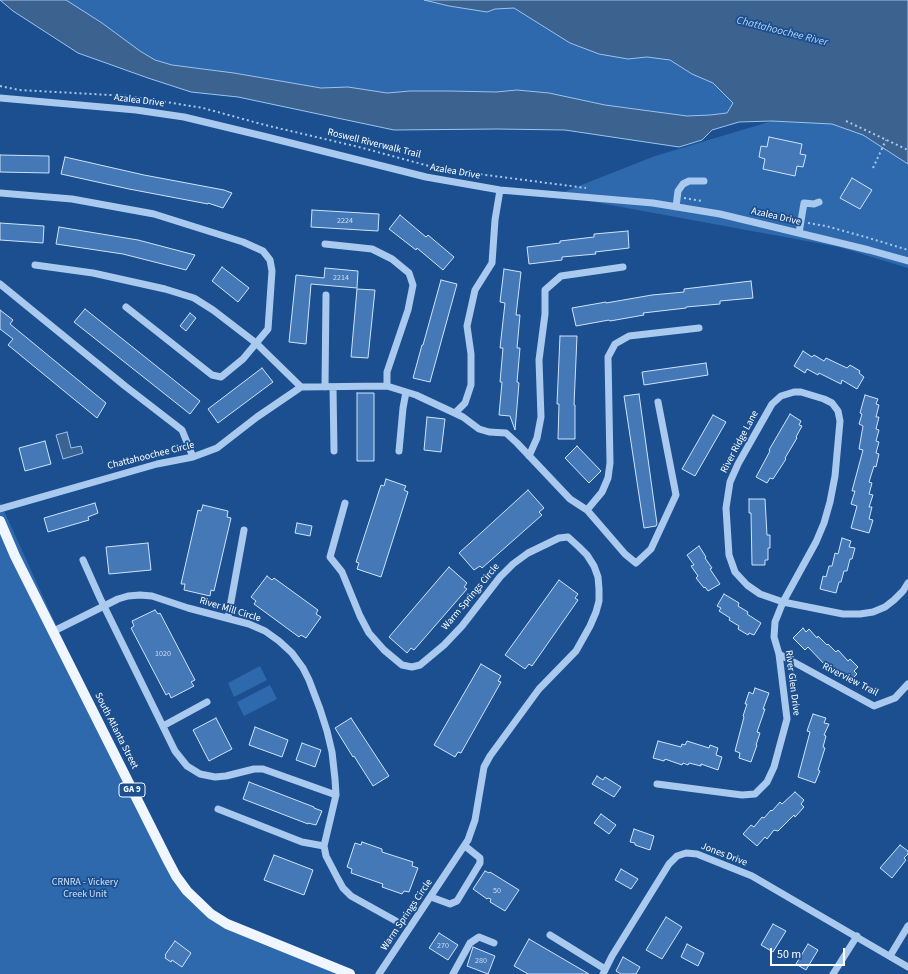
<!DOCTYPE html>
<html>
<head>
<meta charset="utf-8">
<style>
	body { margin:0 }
	#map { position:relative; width:908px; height:974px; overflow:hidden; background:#1b4f8f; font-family:"Source Sans 3",sans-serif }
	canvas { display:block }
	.scale { position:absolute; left:770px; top:948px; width:75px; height:18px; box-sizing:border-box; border:2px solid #fff; border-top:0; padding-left:5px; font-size:12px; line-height:14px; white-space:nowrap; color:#fff; -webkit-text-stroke:3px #1b4f8f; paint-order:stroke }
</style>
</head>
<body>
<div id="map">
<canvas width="908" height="974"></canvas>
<div class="scale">50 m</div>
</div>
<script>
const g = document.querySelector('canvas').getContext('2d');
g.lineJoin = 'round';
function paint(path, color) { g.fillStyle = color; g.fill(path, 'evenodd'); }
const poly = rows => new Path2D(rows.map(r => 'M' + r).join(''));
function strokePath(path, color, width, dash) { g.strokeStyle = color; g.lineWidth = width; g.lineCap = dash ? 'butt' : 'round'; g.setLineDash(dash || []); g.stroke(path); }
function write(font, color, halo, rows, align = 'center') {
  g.font = font + ' "Source Sans 3",sans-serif'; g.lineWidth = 3.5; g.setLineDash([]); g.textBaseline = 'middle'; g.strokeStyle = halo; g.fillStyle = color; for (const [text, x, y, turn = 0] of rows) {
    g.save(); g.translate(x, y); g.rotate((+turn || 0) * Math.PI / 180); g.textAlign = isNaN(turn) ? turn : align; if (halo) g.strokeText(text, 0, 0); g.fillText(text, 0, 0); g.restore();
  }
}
paint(poly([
	[66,0,424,0,449,6,487,12,495,9,514,8,570,43,628,59,647,57,670,60,692,74,713,83,733,103,727,113,710,115,687,116,605,105,549,93,517,90,496,92,450,91,410,91,387,93,348,87,321,88,234,73,172,65,155,60,130,45,102,23],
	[772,121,832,124,863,135,908,164,908,268,839,247,556,195,655,156],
	[0,502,151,834,182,888,227,921,356,974,0,974],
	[260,666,267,680,234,697,228,683],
	[270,685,277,699,244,716,237,702]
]), '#2e69ad');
const water = poly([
	[0,0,66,0,102,23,140,51,155,60,172,65,234,73,321,88,348,87,387,93,410,91,450,91,496,92,517,90,549,93,605,105,687,116,710,115,727,113,733,103,713,83,692,74,670,60,647,57,628,59,599,54,570,43,514,8,495,9,487,12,449,6,424,0,908,0,908,164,863,135,832,124,772,121,739,122,712,130,702,140,679,147,565,130,497,129,394,130,238,97,191,92,148,78,78,53,13,11,0,0],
	[67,432,71,448,81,446,83,453,63,459,56,435,67,432]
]);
paint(water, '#3c6290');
strokePath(water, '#9cc4f0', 1);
const building = poly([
	[769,137,802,144,800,154,806,155,803,167,797,166,795,176,763,169,765,159,759,157,761,146,767,147,769,137],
	[0,155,49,156,49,173,0,172,0,155],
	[65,157,144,175,224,190,232,193,223,208,208,203,208,204,129,189,61,174,65,157],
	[852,178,872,190,860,209,840,198,852,178],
	[312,210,379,214,378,231,311,227,312,210],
	[400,215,426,237,428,235,454,257,443,270,417,248,416,250,389,229,400,215],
	[0,223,44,226,43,243,0,240,0,223],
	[59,227,138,240,195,255,186,270,123,254,56,244,59,227],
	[628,231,629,248,595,252,596,254,562,257,562,260,529,264,527,247,560,243,560,241,594,237,594,234,628,231],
	[222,267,249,288,238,302,212,281,222,267],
	[325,268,358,271,357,288,311,284,306,344,289,342,296,275,324,278,325,268],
	[504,269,521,272,516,315,520,315,517,348,520,348,517,382,519,383,515,430,510,416,499,415,502,382,500,382,503,348,500,348,505,303,500,302,504,269],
	[441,280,457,284,430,382,413,378,422,345,423,345,441,280],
	[751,281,753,298,720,301,720,304,686,307,686,308,643,313,644,315,610,321,609,320,576,326,572,308,606,302,606,303,652,295,684,292,684,289,751,281],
	[357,289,375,290,368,358,351,357,357,289],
	[85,309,200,401,190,414,74,322,85,309],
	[0,310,13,320,10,324,106,403,97,418,8,345,13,339,0,329,0,310],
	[190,313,196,318,186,331,180,326,190,313],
	[560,336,577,336,574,405,575,405,575,439,558,439,559,404,557,404,560,336],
	[803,351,812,357,814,355,824,361,826,358,847,368,850,365,860,371,859,373,864,377,857,389,842,380,841,384,819,373,818,375,807,369,805,373,794,366,803,351],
	[706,363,708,375,644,385,642,372,706,363],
	[262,368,273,382,218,423,208,409,262,368],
	[357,393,374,393,374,461,357,461,357,393],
	[639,394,657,524,656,526,644,528,624,396,639,394],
	[865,395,878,399,876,404,879,405,876,417,879,417,876,429,879,430,876,441,879,442,876,453,879,454,876,467,874,466,869,482,872,483,869,494,873,495,869,507,872,507,869,519,873,520,869,533,851,528,857,506,851,504,855,491,852,491,863,450,859,449,863,426,859,424,862,414,860,413,865,395],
	[790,414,801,421,799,425,802,426,796,437,797,438,785,458,786,459,773,479,770,478,767,483,756,477,770,451,769,450,790,414],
	[713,415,726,422,695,476,682,469,713,415],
	[427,417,445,419,441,452,424,450,427,417],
	[45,441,51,464,25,471,19,448,45,441],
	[577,446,601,471,589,483,565,458,577,446],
	[386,479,406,486,404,490,408,492,381,577,357,569,359,563,356,562,381,485,384,486,386,479],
	[528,490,544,508,539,512,542,515,482,568,480,566,474,570,459,553,528,490],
	[749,499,765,499,767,535,770,535,770,548,768,548,768,560,765,560,765,565,752,565,751,513,749,513,749,499],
	[95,503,98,513,88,517,89,520,48,532,44,518,95,503],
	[203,505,228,511,227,517,231,518,214,591,211,590,210,596,184,590,185,584,181,584,198,510,201,511,203,505],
	[297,523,312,526,310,536,295,533,297,523],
	[842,538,851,541,849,547,855,548,852,559,850,559,847,571,844,571,841,582,839,582,836,593,820,589,823,576,826,577,829,566,832,566,835,553,838,554,842,538],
	[148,543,151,570,109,574,106,547,148,543],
	[699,546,706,557,705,558,712,568,710,569,720,584,708,591,705,587,704,588,696,578,698,576,691,566,694,565,687,555,699,546],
	[449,567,467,583,464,587,467,589,414,650,411,648,407,653,389,637,449,567],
	[267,576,272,580,274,578,318,610,316,614,321,617,306,638,301,635,299,637,254,604,256,601,251,597,267,576],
	[559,580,578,594,575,598,578,600,532,666,529,664,525,669,505,655,559,580],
	[724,594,739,603,738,606,748,612,747,614,761,623,754,635,749,633,748,635,738,629,739,626,729,620,730,618,719,611,721,608,717,606,724,594],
	[155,610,158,614,160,613,195,680,191,682,194,686,171,698,169,693,166,695,131,628,134,626,132,621,155,610],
	[803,628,806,632,809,629,817,638,818,636,827,645,828,644,836,652,838,650,848,661,850,659,858,667,854,671,857,674,849,682,837,670,836,672,827,663,825,665,808,647,805,650,793,638,803,628],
	[481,664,501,676,498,681,501,682,461,753,458,752,455,757,434,745,481,664],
	[755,688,769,693,763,709,765,709,757,732,760,733,756,745,757,745,751,762,739,758,740,753,735,751,744,717,743,716,747,704,745,704,749,692,753,694,755,688],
	[813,714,826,718,824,723,829,724,824,735,826,736,823,747,825,748,818,770,820,771,815,783,798,777,810,732,807,731,813,714],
	[216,718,232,749,209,761,193,730,216,718],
	[351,718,389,776,373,786,354,756,353,757,335,728,351,718],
	[255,727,288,740,282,757,249,745,255,727],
	[658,741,681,747,682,744,685,745,687,741,709,748,710,745,718,748,716,755,722,757,718,770,701,764,701,766,689,763,688,765,683,763,682,765,665,759,664,761,653,758,658,741],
	[302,743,321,750,315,767,296,760,302,743],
	[597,776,603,780,605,777,621,787,614,797,592,784,597,776],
	[249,782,314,807,314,808,322,811,316,825,308,823,308,824,243,799,249,782],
	[795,792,804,800,801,804,804,807,795,817,794,815,778,831,774,830,767,839,765,837,757,846,743,834,751,825,754,827,762,817,764,818,771,810,772,811,780,802,782,804,795,792],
	[601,814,616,825,609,834,594,823,601,814],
	[634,829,654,836,650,850,635,845,635,843,630,842,634,829],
	[362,842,382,849,382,852,413,862,412,866,418,868,409,892,404,891,402,894,382,887,383,884,351,873,352,869,347,867,355,843,361,845,362,842],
	[900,845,908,851,908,854,904,858,906,860,892,878,880,868,900,845],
	[274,855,313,870,304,895,264,880,274,855],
	[621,869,638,879,631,889,615,880,621,869],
	[485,871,489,873,490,872,519,890,505,911,490,902,491,899,488,898,487,899,473,889,485,871],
	[666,917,682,927,662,959,646,950,666,917],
	[773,924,786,931,773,952,761,945,773,924],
	[439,933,458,945,448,960,429,948,439,933],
	[529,939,589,974,528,974,514,966,529,939],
	[175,941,191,953,182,967,172,960,171,962,165,958,166,956,165,955,175,941],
	[687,944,704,953,698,966,681,957,687,944],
	[808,944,818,950,806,970,796,964,808,944],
	[473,947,495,956,488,974,467,966,473,947],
	[623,957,640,967,636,974,621,974,616,971,623,957]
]);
paint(building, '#4478b7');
strokePath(building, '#cfe3fa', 1);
strokePath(poly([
	[0,86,19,90,129,96,203,108,265,125,359,147,440,169,586,188],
	[846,121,908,150],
	[873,168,886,140],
	[684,198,702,201],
	[759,214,794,220],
	[808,223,826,226,869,238,908,250]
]), '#a9c9ee', 2, [2, 3]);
strokePath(poly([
	[0,98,136,110,184,117,267,137,426,177,500,190,653,203,720,214,869,250,908,261],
	[0,193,72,199,154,214,243,242,263,251,270,260,272,271,268,329,243,359,221,377,212,375,126,307],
	[676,207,678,191,683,184,689,181,704,181],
	[799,233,804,203,814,204,819,202],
	[325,244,372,249,392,259,409,273,413,285,408,310,387,372,387,386],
	[35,265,93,273,165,289,194,298,213,310,256,343,301,387],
	[0,284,125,386,182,430,193,457],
	[325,387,326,295],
	[333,387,334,451],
	[794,392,801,392,824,399,832,403,838,411,840,421,835,476,830,502,824,523,816,542,783,602,760,594,747,585,735,572,729,555,726,508,730,482,738,464,772,404,781,396,794,392],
	[455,413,465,403,471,385,471,354,467,326,475,290,492,263,495,220,500,190],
	[399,451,403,408,406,392],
	[529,456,537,438,541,417,539,360,545,314,545,290,561,276,623,267],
	[345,503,330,557,342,572,360,616,369,633,384,650,402,665,412,667,420,665,444,645,462,626,500,577,513,564,528,553,559,538,568,537,579,547,587,555,594,566,598,577,599,589,599,601,596,612,590,626,576,651,539,689,490,756,484,767,475,820,468,840,379,974],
	[0,509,157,464,193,457,217,448,257,417,301,387,387,386,416,395,463,417,479,429,489,432,506,433,517,443,570,499,587,510,625,554,636,563,651,549,676,495,658,402],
	[587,510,602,492,608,478,610,463,608,357,615,344,629,336,699,328],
	[83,560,100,598,175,751,187,766,200,774,215,777,226,776,254,769,263,769,336,795],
	[228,618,244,530],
	[52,632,118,599,128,596,140,595,152,596,188,608,249,624,265,631,279,641,292,653,303,668,309,680,320,709,327,731,332,752,335,779,336,795,324,846,326,856,338,879,343,888,351,896,396,921],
	[779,654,874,706,895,698,908,684],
	[163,726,207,702],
	[657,784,742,795,755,794,767,782,774,767,787,719,779,654,774,637,775,622,783,602,843,614,860,614,873,612,885,607,894,600,903,591,908,583],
	[218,809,302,842,324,846],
	[431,897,450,904,457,901,480,863,480,858,465,846],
	[550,935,605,969],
	[890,956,908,926],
	[453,974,470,943,479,937,494,943],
	[603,974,612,956,669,864,677,856,686,853,697,854,752,876,908,967],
	[833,974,857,936]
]), '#a9c9ee', 7);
strokePath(poly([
	[0,521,15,556,167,859,176,876,187,891,211,914,227,924,350,974]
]), '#f0f6ff', 10);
write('8px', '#d0dded', null, [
	["2224",345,221],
	["2214",341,278],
	["1020",163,654],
	["50",497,891],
	["270",443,946],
	["280",481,961]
]);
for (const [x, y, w] of [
	[132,790,26]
]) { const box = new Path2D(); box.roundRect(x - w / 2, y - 7, w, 14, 3); g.fillStyle = '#1b4f8f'; g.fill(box); strokePath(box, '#fff', 1); }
write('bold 9px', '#fff', null, [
	["GA 9",132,790]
]);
write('10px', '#fff', '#1b4f8f', [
	["Azalea Drive",139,101,7],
	["Roswell Riverwalk Trail",374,144,14],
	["Azalea Drive",455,172,10],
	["Azalea Drive",776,217,13],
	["River Ridge Lane",740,442,-62],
	["Chattahoochee Circle",151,456,-14],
	["Warm Springs Circle",471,597,-50],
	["River Mill Circle",230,610,17],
	["Riverview Trail",850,680,27],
	["River Glen Drive",792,683,83],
	["South Atlanta Street",116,731,63],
	["Jones Drive",724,855,21],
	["Warm Springs Circle",407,915,-56]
]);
write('10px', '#cfe3fa', '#1b4f8f', [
	["CRNRA - Vickery",85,883],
	["Creek Unit",85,895]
]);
write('italic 11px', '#b5d3f5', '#1b4f8f', [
	["Chattahoochee River",782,32,14]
]);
</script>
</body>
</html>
